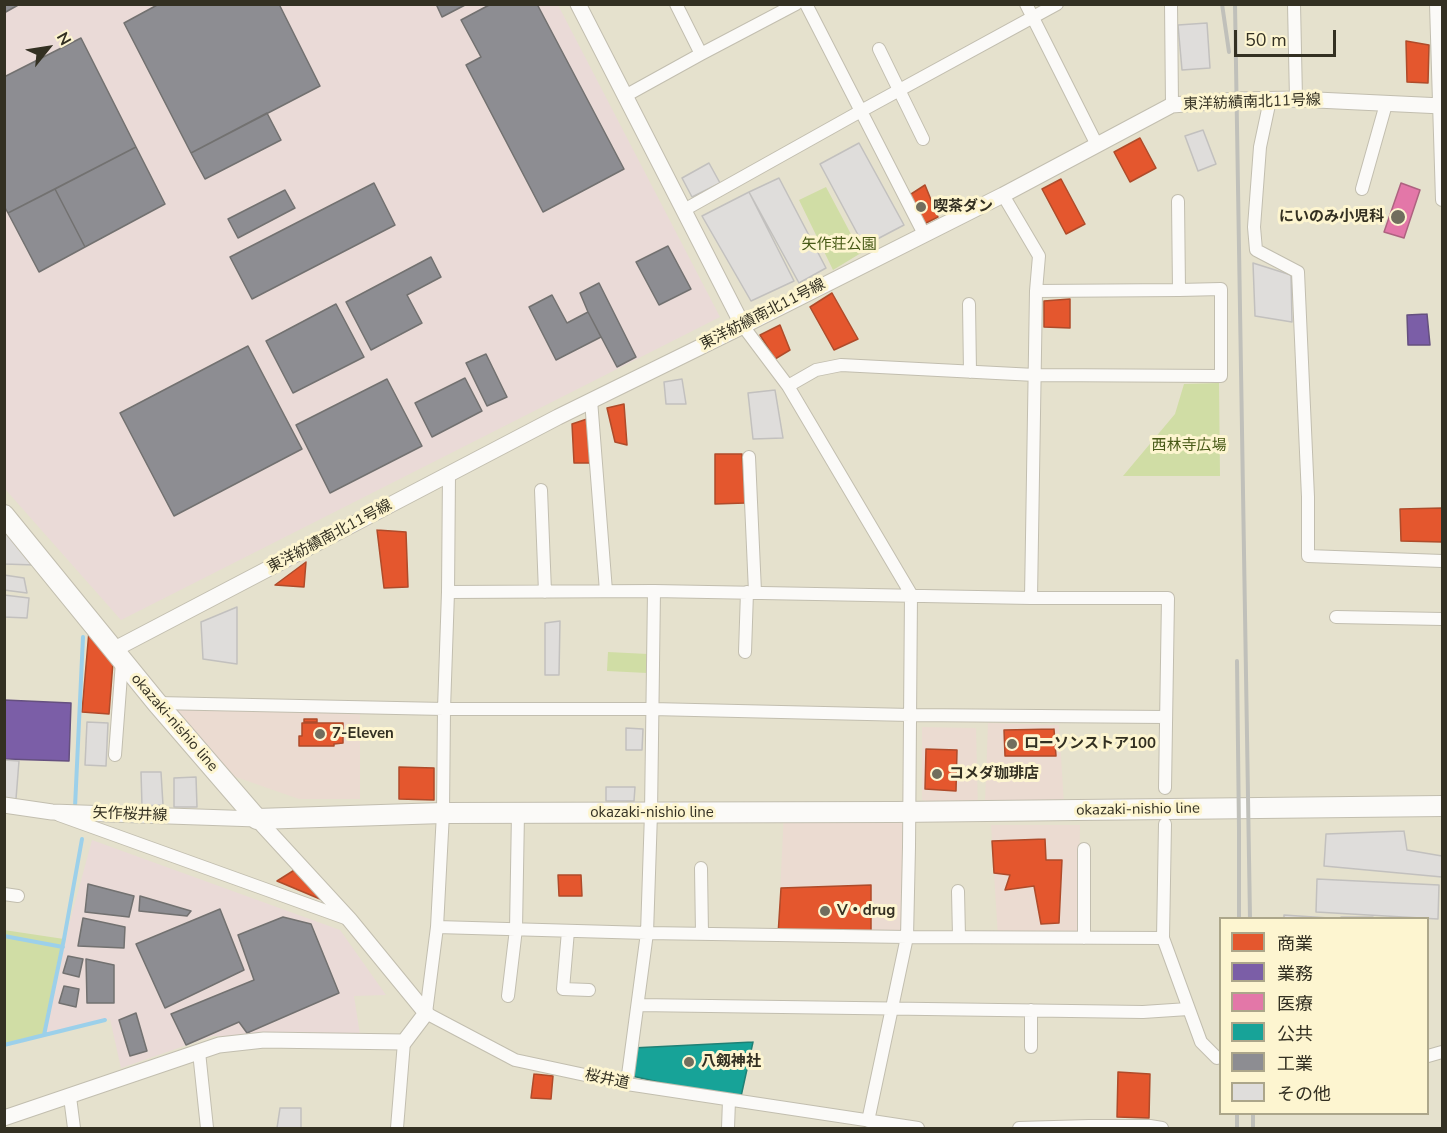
<!DOCTYPE html>
<html>
<head>
<meta charset="utf-8">
<style>
	body { margin:0 }
	#map { position:relative; width:1447px; height:1133px; overflow:hidden; background:#e5e1cd; font-family:"Nunito Sans","Noto Sans JP",sans-serif }
	canvas { display:block }
	.frame { position:absolute; inset:0; border:6px solid #333022; pointer-events:none }
	.legend { position:absolute; left:1219px; top:917px; width:210px; height:198px; box-sizing:border-box; background:#fdf5d0; border:2px solid #aca68a; margin:0; padding:8px 10px; list-style:none; font-size:18px; color:#333022 }
	.legend li { display:flex; align-items:center; gap:12px; height:30px }
	.legend b { width:30px; border:2px solid #aca68a }
	.north { position:absolute; left:18px; top:18px; width:60px; height:60px; -webkit-text-stroke:4px #fdf5d0; paint-order:stroke; rotate:60deg; font-size:16px; font-weight:700; line-height:24px; text-align:center; color:#333022 }
	.north::after { content:''; display:block; margin:auto; width:21px; height:27px; background:#333022; clip-path:polygon(50% 0,100% 100%,50% 72%,0 100%) }
	.scale { position:absolute; left:1234px; top:30px; width:102px; height:27px; box-sizing:border-box; border:3px solid #333022; border-top:0; padding-left:8px; font-size:18px; line-height:21px; white-space:nowrap; color:#333022; -webkit-text-stroke:4px #fdf5d0; paint-order:stroke }
</style>
</head>
<body>
<div id="map">
<canvas width="1447" height="1133"></canvas>
<div class="frame"></div>
<ul class="legend">
<li><b style="height:16px;background:#e4572e"></b>商業</li>
<li><b style="height:16px;background:#7b5ea7"></b>業務</li>
<li><b style="height:16px;background:#e377a8"></b>医療</li>
<li><b style="height:16px;background:#17a398"></b>公共</li>
<li><b style="height:16px;background:#8d8d92"></b>工業</li>
<li><b style="height:16px;background:#dfdddb"></b>その他</li>
</ul>
<div class="north">N</div>
<div class="scale">50 m</div>
</div>
<script>
const g = document.querySelector('canvas').getContext('2d');
g.lineJoin = 'round';
function paint(path, color) { g.fillStyle = color; g.fill(path, 'evenodd'); }
const poly = rows => new Path2D(rows.map(r => 'M' + r).join(''));
function strokePath(path, color, width, dash) { g.strokeStyle = color; g.lineWidth = width; g.lineCap = dash ? 'butt' : 'round'; g.setLineDash(dash || []); g.stroke(path); }
function write(font, color, halo, rows, align = 'center') {
  g.font = font + ' "Nunito Sans","Noto Sans JP",sans-serif'; g.lineWidth = 6; g.setLineDash([]); g.textBaseline = 'middle'; g.strokeStyle = halo; g.fillStyle = color; for (const [text, x, y, turn = 0] of rows) {
    g.save(); g.translate(x, y); g.rotate((+turn || 0) * Math.PI / 180); g.textAlign = isNaN(turn) ? turn : align; if (halo) g.strokeText(text, 0, 0); g.fillText(text, 0, 0); g.restore();
  }
}
paint(poly([
	[174,708,360,711,360,799,299,799,233,776],
	[988,723,1059,725,1064,805,985,803],
	[922,727,976,728,978,811,922,800],
	[784,812,909,812,907,937,778,935],
	[991,825,1080,825,1078,938,998,937]
]), '#ebdbd1');
paint(poly([
	[4,5,558,5,720,317,121,620,5,489],
	[92,840,340,930,386,995,354,996,361,1041,213,1036,121,1068,110,1019,43,1034,63,947]
]), '#eadad7');
paint(poly([
	[826,187,861,253,833,270,799,200],
	[1219,383,1220,476,1123,476,1175,414,1184,384],
	[608,652,648,654,647,673,607,671],
	[4,930,64,939,43,1034,5,1043]
]), '#d0dda5');
const shops = poly([
	[1406,41,1429,45,1428,83,1407,82,1406,41],
	[1140,138,1156,168,1130,182,1114,152,1140,138],
	[1061,179,1085,224,1066,234,1042,189,1061,179],
	[925,185,938,217,924,224,908,196,925,185],
	[832,293,858,339,834,350,810,307,832,293],
	[1070,299,1070,328,1044,327,1044,301,1070,299],
	[780,325,790,350,775,359,760,335,780,325],
	[624,404,627,445,615,442,607,408,624,404],
	[587,419,590,463,574,463,572,424,587,419],
	[715,454,742,454,745,503,715,504,715,454],
	[1442,508,1442,542,1401,541,1400,509,1442,508],
	[377,530,406,532,408,587,384,588,377,530],
	[306,562,304,587,275,585,306,562],
	[89,631,113,662,109,714,82,712,89,631],
	[304,719,317,719,317,722,304,722,304,719],
	[302,723,343,723,343,743,334,744,334,746,299,746,299,736,302,736,302,723],
	[1054,729,1056,756,1005,756,1004,730,1054,729],
	[926,749,957,750,956,791,925,789,926,749],
	[399,767,434,768,434,800,399,799,399,767],
	[1045,839,1046,860,1062,860,1059,923,1041,924,1034,886,1005,890,1010,875,994,873,992,841,1045,839],
	[296,869,320,899,277,881,296,869],
	[558,875,581,875,582,896,559,896,558,875],
	[871,885,871,936,778,935,781,888,871,885],
	[1118,1072,1150,1074,1149,1118,1117,1117,1118,1072],
	[534,1074,553,1076,551,1099,531,1098,534,1074]
]);
paint(shops, '#e4572e');
strokePath(shops, '#af4b2a', 1.5);
const offices = poly([
	[1427,314,1430,345,1408,345,1407,315,1427,314],
	[4,700,71,703,69,761,4,759,4,700]
]);
paint(offices, '#7b5ea7');
strokePath(offices, '#65507f', 1.5);
const health = poly([
	[1401,183,1420,190,1404,238,1384,232,1401,183]
]);
paint(health, '#e377a8');
strokePath(health, '#ae6280', 1.5);
const public = poly([
	[753,1042,740,1101,628,1075,632,1048,753,1042]
]);
paint(public, '#17a398');
strokePath(public, '#1f8075', 1.5);
const industry = poly([
	[4,4,20,4,4,13,4,4],
	[159,4,279,4,320,86,191,153,124,23,159,4],
	[436,4,467,4,442,17,436,4],
	[491,4,537,4,624,169,543,212,466,65,481,57,461,20,491,4],
	[81,38,136,147,8,213,4,206,4,77,81,38],
	[267,113,281,140,205,179,191,153,267,113],
	[136,147,165,204,85,247,55,189,136,147],
	[374,183,395,225,252,299,230,257,374,183],
	[55,189,85,247,39,272,8,213,55,189],
	[285,190,295,208,238,238,228,219,285,190],
	[668,246,691,289,659,305,636,262,668,246],
	[431,257,441,277,407,295,422,323,371,350,346,302,431,257],
	[599,283,636,357,617,367,588,312,580,293,599,283],
	[552,295,567,323,588,312,601,337,556,360,529,307,552,295],
	[336,304,364,357,293,393,266,341,336,304],
	[248,346,302,449,174,516,120,413,248,346],
	[486,354,507,397,487,406,466,363,486,354],
	[465,378,482,411,432,437,415,403,465,378],
	[387,379,422,446,330,493,296,425,387,379],
	[88,884,134,896,129,917,85,912,88,884],
	[140,896,191,911,187,916,139,911,140,896],
	[220,909,244,970,165,1008,136,944,220,909],
	[283,917,311,924,339,993,247,1033,239,1022,186,1045,171,1014,254,980,238,935,283,917],
	[83,918,125,927,124,948,78,946,83,918],
	[68,956,83,959,79,977,63,973,68,956],
	[86,959,114,965,114,1003,87,1003,86,959],
	[64,986,79,989,76,1007,59,1003,64,986],
	[136,1013,147,1051,130,1056,119,1020,136,1013]
]);
paint(industry, '#8d8d92');
strokePath(industry, '#727170', 1.5);
strokePath(poly([
	[75,807,83,637],
	[4,936,63,947],
	[44,1035,64,939,82,839],
	[4,1045,105,1020]
]), '#9cd0ea', 4);
const building = poly([
	[1207,23,1210,68,1182,70,1178,25,1207,23],
	[1203,130,1216,164,1198,171,1185,136,1203,130],
	[859,143,904,225,864,246,820,164,859,143],
	[709,163,720,183,692,197,682,178,709,163],
	[779,178,826,268,799,283,749,192,779,178],
	[749,192,794,281,751,301,702,216,749,192],
	[1253,263,1291,275,1292,322,1255,316,1253,263],
	[682,379,686,404,666,404,664,382,682,379],
	[775,390,783,438,753,439,748,393,775,390],
	[4,528,35,565,4,564,4,528],
	[4,575,24,578,27,593,4,590,4,575],
	[4,595,29,598,27,618,4,617,4,595],
	[237,607,237,664,203,659,201,622,237,607],
	[560,621,559,675,545,675,545,623,560,621],
	[87,722,108,723,106,766,85,765,87,722],
	[626,728,643,729,642,750,626,750,626,728],
	[4,760,19,761,16,799,4,798,4,760],
	[141,772,161,772,163,805,142,806,141,772],
	[196,777,197,807,174,807,174,778,196,777],
	[606,787,635,787,634,801,606,801,606,787],
	[1404,831,1407,850,1442,856,1442,877,1324,866,1326,834,1404,831],
	[1317,879,1439,885,1438,919,1316,912,1317,879],
	[1284,915,1329,918,1284,918,1284,915],
	[1341,917,1373,917,1373,918,1341,918,1341,917],
	[280,1108,301,1108,301,1128,277,1128,280,1108]
]);
paint(building, '#dfdddb');
strokePath(building, '#c2c0be', 1.5);
const minor = poly([
	[676,4,701,54],
	[806,4,924,234],
	[1026,4,1097,145],
	[1171,4,1172,105],
	[1294,4,1296,99],
	[1436,4,1442,200],
	[879,49,923,139],
	[625,96,701,54,796,4],
	[1270,100,1260,147,1254,227,1256,250,1298,272,1308,497,1308,556,1442,561],
	[1362,189,1386,104],
	[1003,195,1039,256,1036,291,1031,598],
	[684,210,861,111,1057,4],
	[1036,291,1179,290,1178,201],
	[969,304,970,372],
	[743,326,788,386,911,594,909,847,907,937,868,1121],
	[788,386,816,370,841,365,1035,375,1221,376,1221,289,1179,290],
	[591,400,606,591],
	[749,457,755,592],
	[449,474,448,592,444,709,443,813,437,927,426,1013,515,1060,627,1084,918,1128],
	[541,490,545,592],
	[448,592,654,591,1031,598,1168,598,1165,788],
	[1336,617,1442,619],
	[745,652,747,592],
	[157,703,444,709,652,709,910,715,1166,717],
	[115,755,122,662],
	[59,815,348,919],
	[1165,824,1163,938,1201,1042,1217,1058],
	[1084,849,1084,938],
	[701,868,702,934],
	[958,891,959,937],
	[4,894,18,896],
	[437,927,647,933,907,937,1163,938],
	[568,931,563,989,589,990],
	[508,996,516,929,518,813],
	[638,1005,1143,1012,1188,1009],
	[1031,1047,1031,1010],
	[199,1052,207,1128],
	[1428,1056,1442,1052],
	[628,1075,647,933,651,813,654,591],
	[70,1097,74,1128],
	[397,1128,404,1042],
	[728,1128,729,1100],
	[1019,1128,1089,1126,1150,1126,1162,1128]
]);
const tertiary = poly([
	[578,4,743,326],
	[113,650,558,417,743,326,1003,195,1172,105,1237,100,1296,99,1442,106],
	[4,805,52,812,257,819,349,919,426,1013,404,1042,264,1040,219,1045,4,1118]
]);
const primary = poly([
	[4,515,157,703,257,819,443,813,896,812,1442,806]
]);
strokePath(minor, '#c2beaf', 14);
strokePath(tertiary, '#c2beaf', 17);
strokePath(primary, '#c2beaf', 22);
strokePath(minor, '#fbfaf8', 12);
strokePath(tertiary, '#fbfaf8', 15);
strokePath(primary, '#fbfaf8', 20);
strokePath(poly([
	[1222,4,1229,52],
	[1235,4,1250,918],
	[1237,661,1239,831,1239,918],
	[1253,1114,1253,1128],
	[1237,1128,1237,1114]
]), '#c0c0ba', 4);
for (const [x, y, r, color] of [
	[921,207,6,"#716e5e"],
	[1398,217,8,"#716e5e"],
	[320,734,6,"#716e5e"],
	[1012,744,6,"#716e5e"],
	[937,774,6,"#716e5e"],
	[825,911,6,"#716e5e"],
	[689,1062,6,"#716e5e"]
]) { const dot = new Path2D(); dot.arc(x, y, r, 0, 2 * Math.PI); g.fillStyle = color; g.fill(dot); strokePath(dot, '#fdf5d0', 2); }
write('15px', '#333022', '#fdf5d0', [
	["東洋紡績南北11号線",1252,103,-2],
	["東洋紡績南北11号線",763,315,-27],
	["東洋紡績南北11号線",330,537,-28],
	["okazaki-nishio line",174,723,49],
	["okazaki-nishio line",1138,810,-1],
	["okazaki-nishio line",652,813],
	["矢作桜井線",130,815,2],
	["桜井道",607,1080,12]
]);
write('bold 15px', '#333022', '#fdf5d0', [
	["喫茶ダン",933,207],
	["にいのみ小児科",1384,217,"right"],
	["7-Eleven",332,734],
	["ローソンストア100",1024,744],
	["コメダ珈琲店",949,774],
	["V・drug",837,911],
	["八剱神社",701,1062]
], 'left');
write('15px', '#485a17', '#fdf5d0', [
	["矢作荘公園",839,245],
	["西林寺広場",1189,446]
]);
</script>
</body>
</html>
